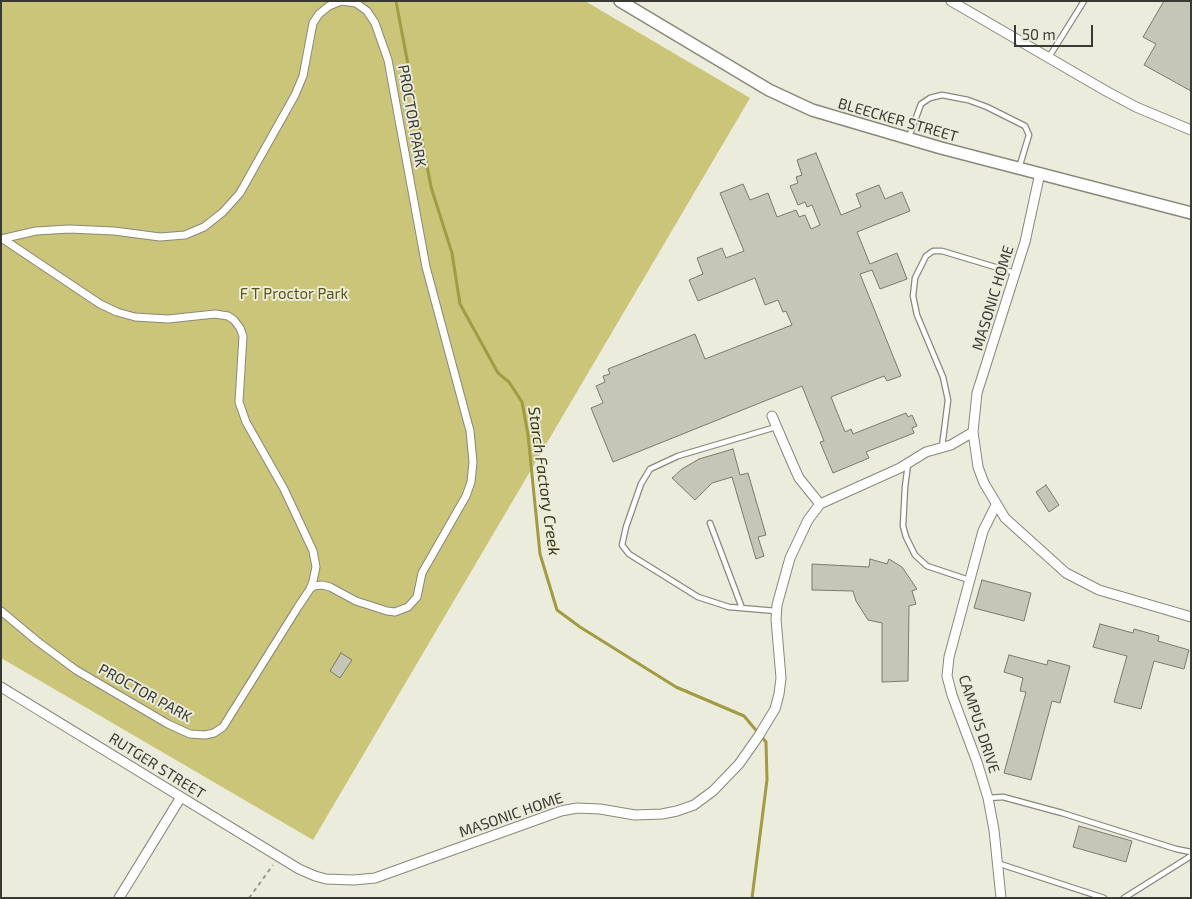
<!DOCTYPE html>
<html>
<head>
<meta charset="utf-8">
<style>
	body { margin:0 }
	#map { position:relative; width:1192px; height:899px; overflow:hidden; background:#ececdd; font-family:"Exo 2",sans-serif }
	canvas { display:block }
	.frame { position:absolute; inset:0; border:2px solid #3a3a34; pointer-events:none }
	.scale { position:absolute; left:1014px; top:25px; width:79px; height:22px; box-sizing:border-box; border:2px solid #3a3a34; border-top:0; padding-left:6px; font-size:15px; line-height:18px; white-space:nowrap; color:#3a3a34; -webkit-text-stroke:4px #ececdd; paint-order:stroke }
</style>
</head>
<body>
<div id="map">
<canvas width="1192" height="899"></canvas>
<div class="frame"></div>
<div class="scale">50 m</div>
</div>
<script>
const g = document.querySelector('canvas').getContext('2d');
g.lineJoin = 'round';
function paint(path, color) { g.fillStyle = color; g.fill(path, 'evenodd'); }
const poly = rows => new Path2D(rows.map(r => 'M' + r).join(''));
function strokePath(path, color, width, dash) { g.strokeStyle = color; g.lineWidth = width; g.lineCap = dash ? 'butt' : 'round'; g.setLineDash(dash || []); g.stroke(path); }
function write(font, color, halo, rows, align = 'center') {
  g.font = font + ' "Exo 2",sans-serif'; g.lineWidth = 4; g.setLineDash([]); g.textBaseline = 'middle'; g.strokeStyle = halo; g.fillStyle = color; for (const [text, x, y, turn = 0] of rows) {
    g.save(); g.translate(x, y); g.rotate((+turn || 0) * Math.PI / 180); g.textAlign = isNaN(turn) ? turn : align; if (halo) g.strokeText(text, 0, 0); g.fillText(text, 0, 0); g.restore();
  }
}
paint(poly([
	[1,1,585,1,750,98,313,840,1,658]
]), '#cac578');
strokePath(poly([
	[396,1,431,187,452,253,460,304,498,373,509,382,522,402,528,435,540,554,557,610,580,627,676,687,744,716,766,742,767,780,752,898]
]), '#a19b42', 3);
const building = poly([
	[1164,1,1191,1,1191,91,1144,65,1156,44,1143,37,1164,1],
	[816,153,841,215,861,207,856,194,879,185,885,199,902,192,910,211,857,232,870,264,897,253,907,279,880,289,872,270,860,274,901,376,887,381,884,376,831,397,845,432,851,429,853,434,906,413,908,417,912,415,917,426,912,428,914,433,866,452,869,458,833,473,820,442,824,441,802,386,613,462,591,408,603,403,596,386,605,382,603,376,610,374,608,369,695,334,705,359,792,325,786,311,783,312,778,300,765,305,755,278,698,301,689,280,703,274,697,258,722,248,726,258,744,251,720,193,743,184,750,200,768,193,777,217,796,210,799,217,805,215,811,229,820,225,812,205,807,207,805,202,798,205,790,186,798,183,796,177,802,175,797,160,816,153],
	[733,449,740,475,748,473,766,535,758,537,764,556,756,559,732,477,712,483,695,500,672,478,682,469,699,459,733,449],
	[1046,485,1059,505,1049,512,1036,492,1046,485],
	[870,559,887,564,889,559,902,567,917,589,912,591,916,604,909,606,908,681,882,682,882,623,868,620,856,601,853,591,812,590,812,564,869,567,870,559],
	[982,580,1031,593,1024,621,974,608,982,580],
	[1100,624,1133,633,1134,629,1159,636,1158,641,1189,650,1184,669,1154,661,1141,709,1114,702,1127,656,1093,647,1100,624],
	[341,653,352,660,340,678,330,671,341,653],
	[1009,655,1047,665,1048,660,1070,666,1060,703,1052,701,1031,780,1004,773,1026,692,1020,691,1023,678,1004,672,1009,655],
	[1079,826,1132,841,1126,862,1073,847,1079,826]
]);
paint(building, '#c6c6b7');
strokePath(building, '#7a7a6d', 1);
const service = poly([
	[1049,57,1084,1],
	[909,137,921,104,930,98,942,95,968,100,987,107,1025,126,1029,135,1019,168],
	[776,427,678,456,650,469,641,484,626,527,622,545,629,554,698,597,729,607,776,611],
	[942,447,948,400,943,377,917,315,913,296,915,278,926,256,933,251,942,251,1015,273],
	[908,464,905,487,903,526,906,537,915,555,927,566,969,580],
	[710,523,742,608],
	[988,798,1003,797,1062,813,1176,849,1191,852],
	[997,863,1104,898],
	[1124,898,1191,856]
]);
const pedestrian = poly([
	[1,239,36,231,69,229,114,231,160,237,185,235,204,227,223,212,240,193,295,95,303,76,313,23,319,14,329,6,341,1,356,3,367,11,375,23,388,60,426,267,470,431,473,462,471,482,466,496,422,573,417,597,408,607,395,612,387,611,356,601,330,587,322,585,314,586,310,589,298,607,223,727,214,733,205,735,190,734,168,724,76,670,37,641,1,611],
	[3,239,100,304,117,312,135,317,168,319,215,314,228,316,234,320,240,328,243,336,239,402,246,422,284,489,313,551,316,567,313,581,310,589]
]);
const minor = poly([
	[951,1,1106,91,1136,107,1191,130],
	[1040,173,1025,242,977,393,973,432,978,467,984,483,1005,518,1066,573,1099,590,1191,617],
	[772,416,794,467,799,478,820,504],
	[996,505,983,531,949,657,947,676,952,695,977,762,988,798,994,830,1001,898],
	[1,687,299,869,315,876,326,879,354,880,375,878,561,811,577,808,600,809,635,815,662,814,677,811,694,805,713,791,739,764,758,737,775,709,779,694,781,678,776,619,777,605,790,558,808,520,820,504,900,468,926,452,951,445,973,432],
	[119,898,181,797]
]);
const tertiary = poly([
	[620,1,769,90,812,110,941,148,1191,213]
]);
strokePath(service, '#89887a', 7);
strokePath(pedestrian, '#89887a', 9);
strokePath(minor, '#89887a', 11);
strokePath(tertiary, '#89887a', 14);
strokePath(poly([
	[249,898,273,865]
]), '#99998f', 2, [4, 4]);
strokePath(service, '#fff', 4.5);
strokePath(pedestrian, '#fff', 7);
strokePath(minor, '#fff', 9);
strokePath(tertiary, '#fff', 11);
write('15px', '#3a3a34', '#ececdd', [
	["PROCTOR PARK",412,116,80],
	["BLEECKER STREET",898,120,16],
	["MASONIC HOME",993,298,-73],
	["PROCTOR PARK",145,693,29],
	["CAMPUS DRIVE",979,724,72],
	["RUTGER STREET",157,766,32],
	["MASONIC HOME",511,815,-19]
]);
write('15px', '#5b5613', '#ececdd', [
	["F T Proctor Park",294,294]
]);
write('italic 16px', '#3a3711', '#ececdd', [
	["Starch Factory Creek",544,481,82]
]);
</script>
</body>
</html>
